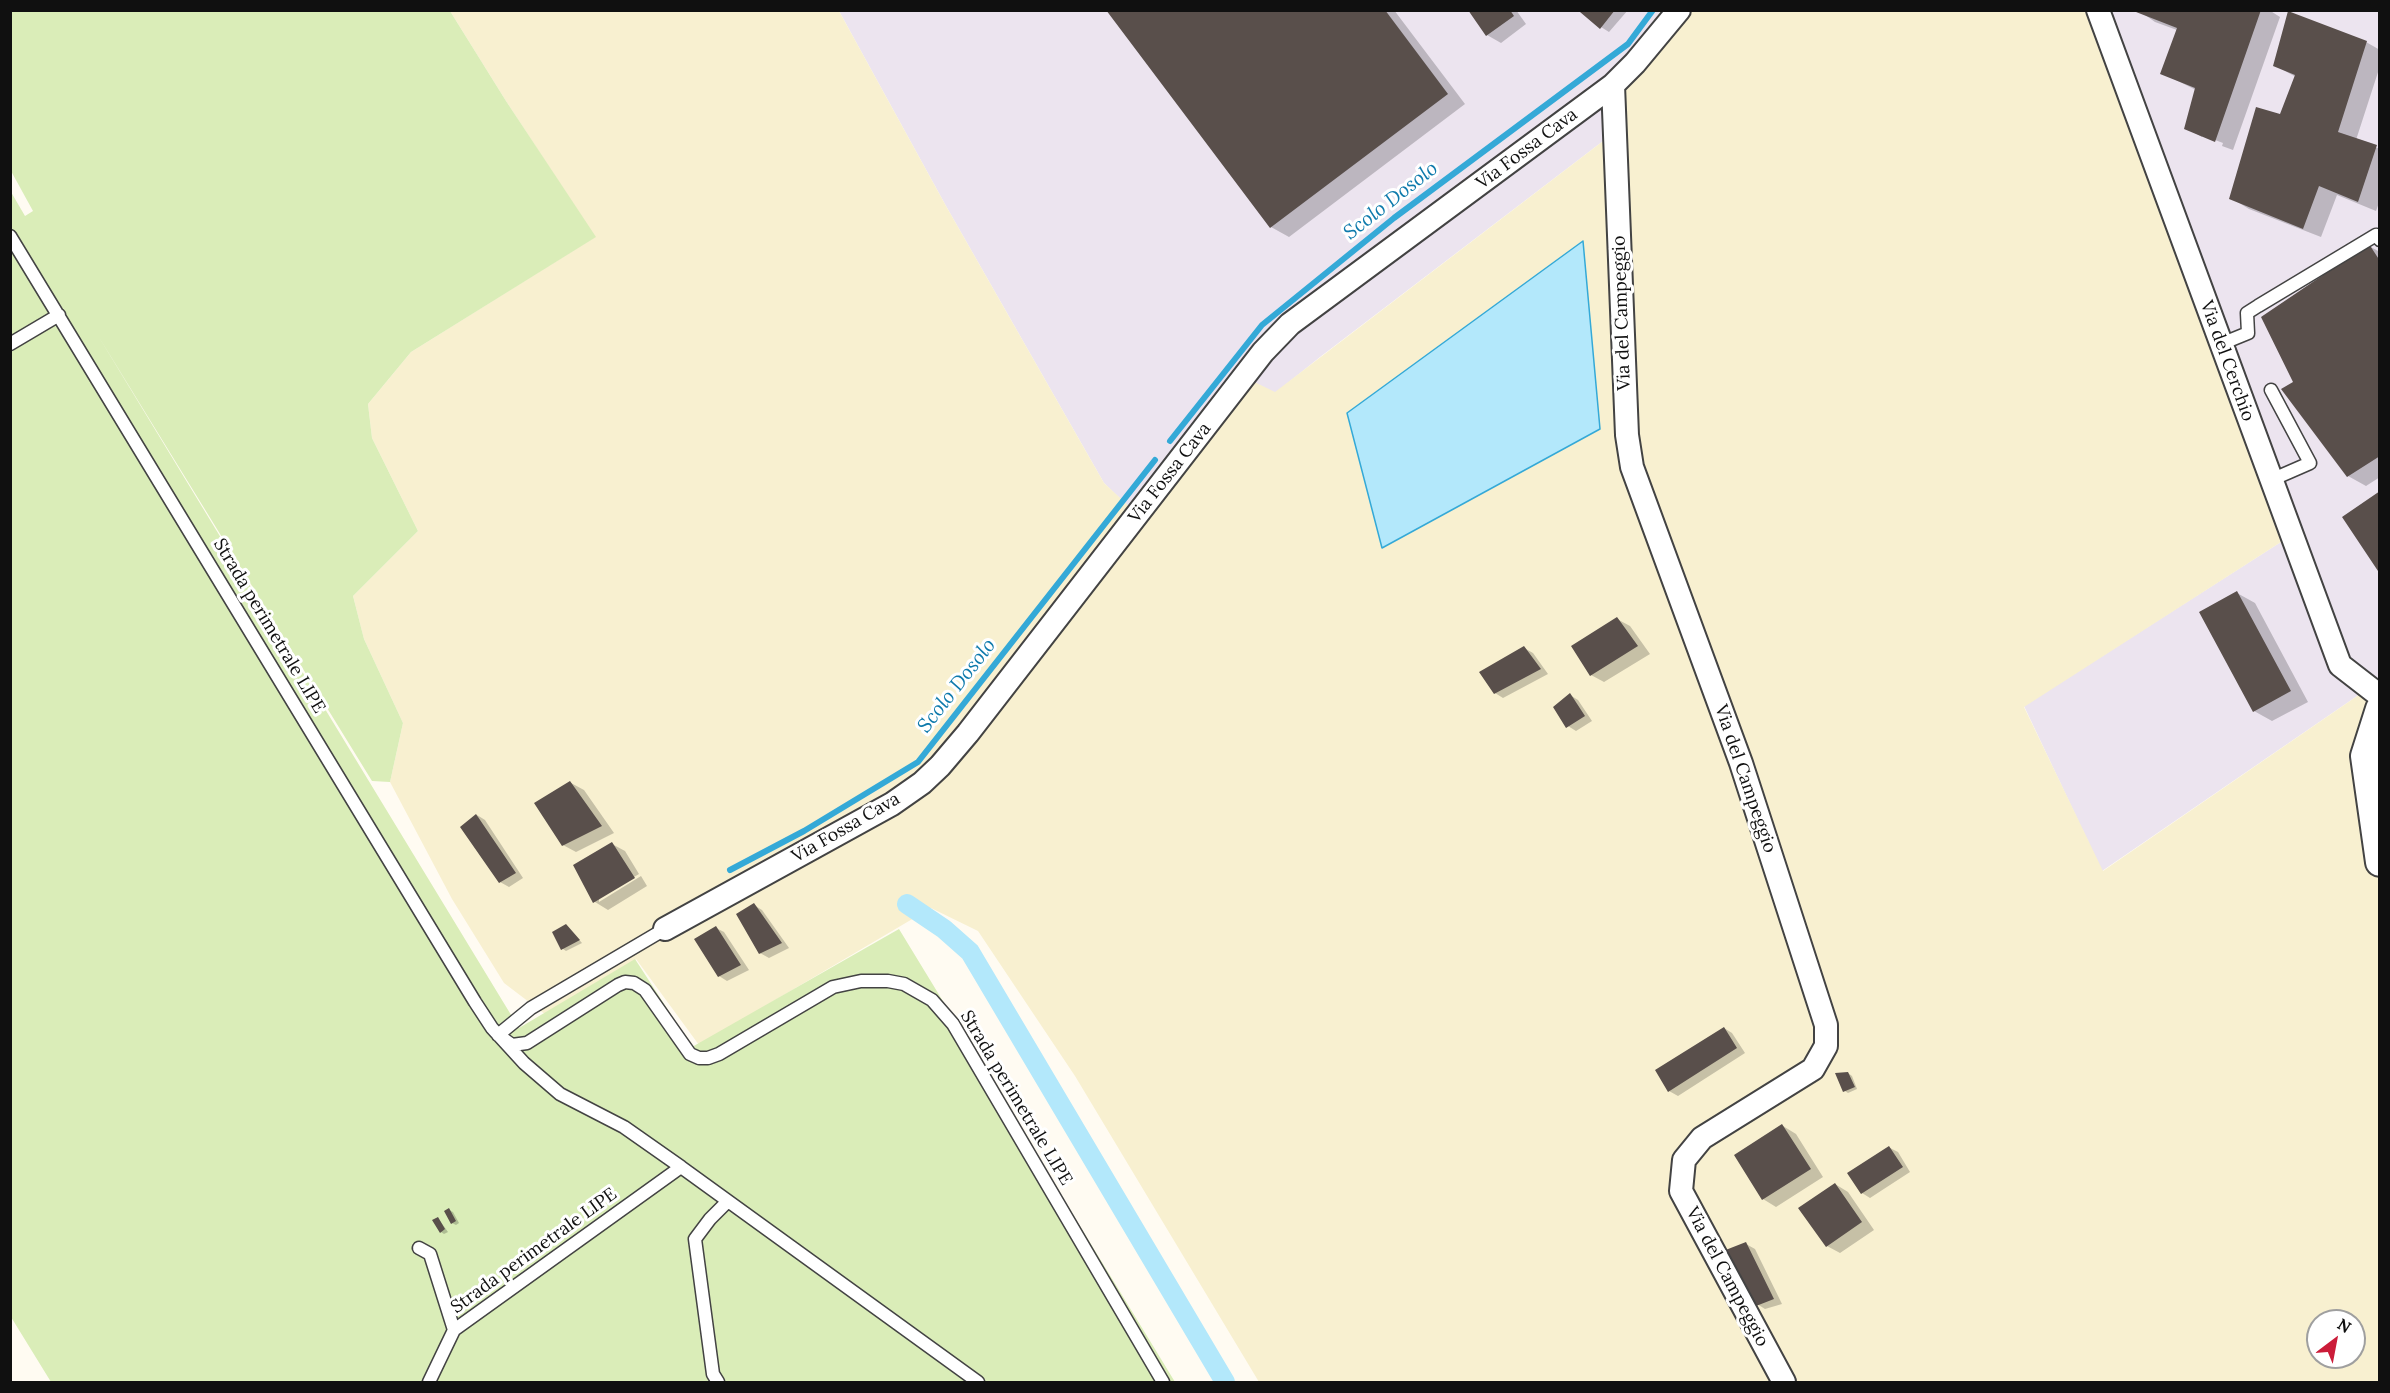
<!DOCTYPE html>
<html>
<head>
<meta charset="utf-8">
<style>
	body { margin:0 }
	#map { position:relative; width:2390px; height:1393px; overflow:hidden; background:#fffbf2; font-family:Lora,serif }
	canvas { display:block }
	.frame { position:absolute; inset:0; border:12px solid #101010; pointer-events:none }
	.north { position:absolute; left:2306px; top:1309px; width:60px; height:60px; box-sizing:border-box; background:#fff; border:2px solid #9f9f9f; border-radius:50%; rotate:32deg; font-size:16px; font-weight:700; line-height:24px; text-align:center; color:#101010 }
	.north::after { content:''; display:block; margin:auto; width:21px; height:27px; background:#cb1c39; clip-path:polygon(50% 0,100% 100%,50% 72%,0 100%) }
</style>
</head>
<body>
<div id="map">
<canvas width="2390" height="1393"></canvas>
<div class="frame"></div>
<div class="north">N</div>
</div>
<script>
const g = document.querySelector('canvas').getContext('2d');
g.lineJoin = 'round';
function paint(path, color) { g.fillStyle = color; g.fill(path, 'evenodd'); }
const poly = rows => new Path2D(rows.map(r => 'M' + r).join(''));
function strokePath(path, color, width, dash) { g.strokeStyle = color; g.lineWidth = width; g.lineCap = dash ? 'butt' : 'round'; g.setLineDash(dash || []); g.stroke(path); }
function write(font, color, halo, rows, align = 'center') {
  g.font = font + ' Lora,serif'; g.lineWidth = 6; g.setLineDash([]); g.textBaseline = 'middle'; g.strokeStyle = halo; g.fillStyle = color; for (const [text, x, y, turn = 0] of rows) {
    g.save(); g.translate(x, y); g.rotate((+turn || 0) * Math.PI / 180); g.textAlign = isNaN(turn) ? turn : align; if (halo) g.strokeText(text, 0, 0); g.fillText(text, 0, 0); g.restore();
  }
}
paint(poly([
	[839,11,1661,11,1632,50,1611,135,1320,357,1131,509,1104,483,946,206],
	[2085,11,2379,11,2379,681,2102,871,2024,706,2281,542]
]), '#ece4ef');
paint(poly([
	[450,11,839,11,946,206,1104,483,1131,508,1236,373,1275,392,1611,135,1632,50,1661,11,2085,11,2281,542,2024,707,2103,871,2379,681,2379,1382,1259,1382,1075,1076,978,931,931,908,699,1045,636,959,550,1018,504,983,452,899,390,782,403,723,364,639,353,596,418,531,372,438,368,404,411,352,595,237,506,101],
	[2318,1321,2354,1321,2354,1357,2318,1357]
]), '#f8f0d0');
paint(poly([
	[11,11,450,11,506,101,596,237,411,352,368,404,372,438,418,531,353,596,364,639,403,723,390,782,372,781,97,334,519,1028,635,959,692,1047,899,929,1175,1382,51,1382,11,1317,11,192,25,216,33,211,11,171]
]), '#daedb8');
const water = poly([
	[1583,241,1600,429,1382,548,1347,413,1583,241]
]);
paint(water, '#b3e8fb');
strokePath(water, '#34a9d7', 1.5);
paint(poly([
	[1108,10,1394,10,1465,104,1289,237,1271,227],
	[1470,10,1516,10,1526,24,1501,43,1487,35],
	[1584,10,1628,10,1609,32,1601,27],
	[2138,10,2269,10,2280,17,2233,150,2222,146,2223,143,2202,135,2202,137,2186,128,2196,90,2162,73,2177,30,2155,22],
	[2366,42,2380,50,2380,66,2356,140,2380,149,2380,200,2376,211,2337,195,2321,237,2249,209,2231,198,2281,116,2296,77,2274,65],
	[2369,246,2380,252,2380,477,2366,486,2348,476,2295,382],
	[2237,593,2255,603,2308,702,2272,721,2254,711],
	[1617,619,1630,626,1650,654,1604,682,1591,675],
	[1524,648,1533,653,1548,674,1503,698,1495,693],
	[1570,695,1578,700,1592,721,1576,731,1568,726],
	[571,783,584,790,614,833,576,852,563,845],
	[477,815,485,820,523,878,509,887,500,882],
	[612,844,625,851,639,874,599,898,599,902,641,876,647,886,608,910,595,902,575,866],
	[754,905,762,910,789,948,769,958,760,953],
	[566,925,582,943,566,951,563,949],
	[716,928,724,932,749,970,727,981,719,976],
	[1724,1028,1732,1033,1745,1053,1678,1096,1669,1091],
	[1848,1073,1852,1076,1857,1089,1848,1093,1845,1091],
	[1783,1126,1796,1134,1823,1177,1776,1207,1763,1199],
	[1890,1148,1898,1152,1910,1172,1870,1198,1862,1193],
	[1835,1184,1848,1192,1874,1230,1840,1253,1827,1246],
	[449,1210,453,1212,459,1223,456,1225,452,1223],
	[438,1218,448,1232,444,1234,441,1232],
	[1746,1244,1755,1249,1782,1304,1765,1309,1757,1304]
]), '#0003');
strokePath(poly([
	[1170,441,1262,325,1394,218,1628,44,1653,10],
	[730,870,804,831,918,762,1155,460]
]), '#34a9d7', 6);
strokePath(poly([
	[907,904,944,929,970,952,1225,1382]
]), '#b3e8fb', 20);
paint(poly([
	[1106,10,1385,10,1448,94,1270,228],
	[1468,10,1510,10,1514,16,1486,36],
	[1582,10,1615,10,1600,29,1580,12],
	[2136,10,2261,10,2215,142,2184,129,2195,88,2160,74,2177,28,2136,12],
	[2288,11,2367,41,2338,132,2377,145,2358,202,2319,186,2303,229,2229,199,2256,107,2280,114,2295,75,2273,66],
	[2369,244,2380,261,2380,456,2347,477,2281,389,2293,382,2261,317],
	[2380,491,2380,574,2342,517],
	[2237,591,2291,691,2253,712,2199,612],
	[1617,617,1638,646,1590,676,1571,646],
	[1524,646,1541,669,1494,694,1479,672],
	[1570,693,1585,716,1566,728,1553,707],
	[570,781,602,826,562,846,534,803],
	[476,814,516,873,499,883,460,827],
	[612,842,635,878,593,903,573,865],
	[754,903,782,943,759,954,736,914],
	[566,924,580,940,561,950,552,932],
	[716,926,741,965,718,977,694,939],
	[1724,1027,1737,1048,1668,1092,1655,1070],
	[1848,1072,1855,1087,1843,1092,1835,1073],
	[1782,1124,1811,1169,1762,1200,1734,1155],
	[1889,1146,1903,1167,1861,1194,1847,1173],
	[1835,1183,1862,1222,1826,1247,1798,1208],
	[449,1208,456,1221,451,1224,444,1211],
	[438,1217,445,1229,440,1233,432,1220],
	[1746,1242,1774,1299,1756,1306,1723,1251]
]), '#594f4b');
const service = poly([
	[10,236,475,1002,492,1028,524,1063,560,1094,624,1127,681,1167,454,1330,430,1254,419,1248],
	[10,344,59,315],
	[2221,344,2248,333,2247,313,2258,306,2376,235,2380,240],
	[2271,390,2310,463,2271,480],
	[665,929,531,1008,498,1035,512,1045,527,1043,618,985,625,982,634,983,645,990,690,1054,699,1058,708,1058,719,1054,833,987,861,981,888,981,904,984,932,1000,953,1024,1163,1382],
	[681,1167,978,1382],
	[429,1382,454,1330],
	[718,1382,713,1374,695,1239,710,1219,727,1202]
]);
const minor = poly([
	[2098,10,2340,665,2380,696],
	[1613,85,1627,435,1632,467,1741,763,1826,1025,1826,1046,1813,1069,1702,1138,1684,1160,1681,1191,1784,1382],
	[665,929,892,804,922,783,940,766,968,733,1263,352,1290,324,1613,85,1635,63,1679,10]
]);
const tertiary = poly([
	[2380,709,2365,756,2380,862]
]);
strokePath(service, '#434343', 15);
strokePath(minor, '#434343', 26);
strokePath(tertiary, '#434343', 32);
strokePath(service, '#fff', 12);
strokePath(minor, '#fff', 22);
strokePath(tertiary, '#fff', 28);
write('18px', '#101010', '#fff', [
	["Via Fossa Cava",1527,149,-37],
	["Via del Campeggio",1622,313,-92],
	["Via del Cerchio",2227,361,70],
	["Via Fossa Cava",1170,473,-52],
	["Strada perimetrale LIPE",269,626,59],
	["Via del Campeggio",1745,779,71],
	["Via Fossa Cava",846,828,-30],
	["Strada perimetrale LIPE",1016,1098,59],
	["Strada perimetrale LIPE",534,1251,-36],
	["Via del Campeggio",1727,1277,62]
]);
write('italic 20px', '#0e7aac', '#fff', [
	["Scolo Dosolo",1391,201,-38],
	["Scolo Dosolo",957,686,-52]
]);
</script>
</body>
</html>
